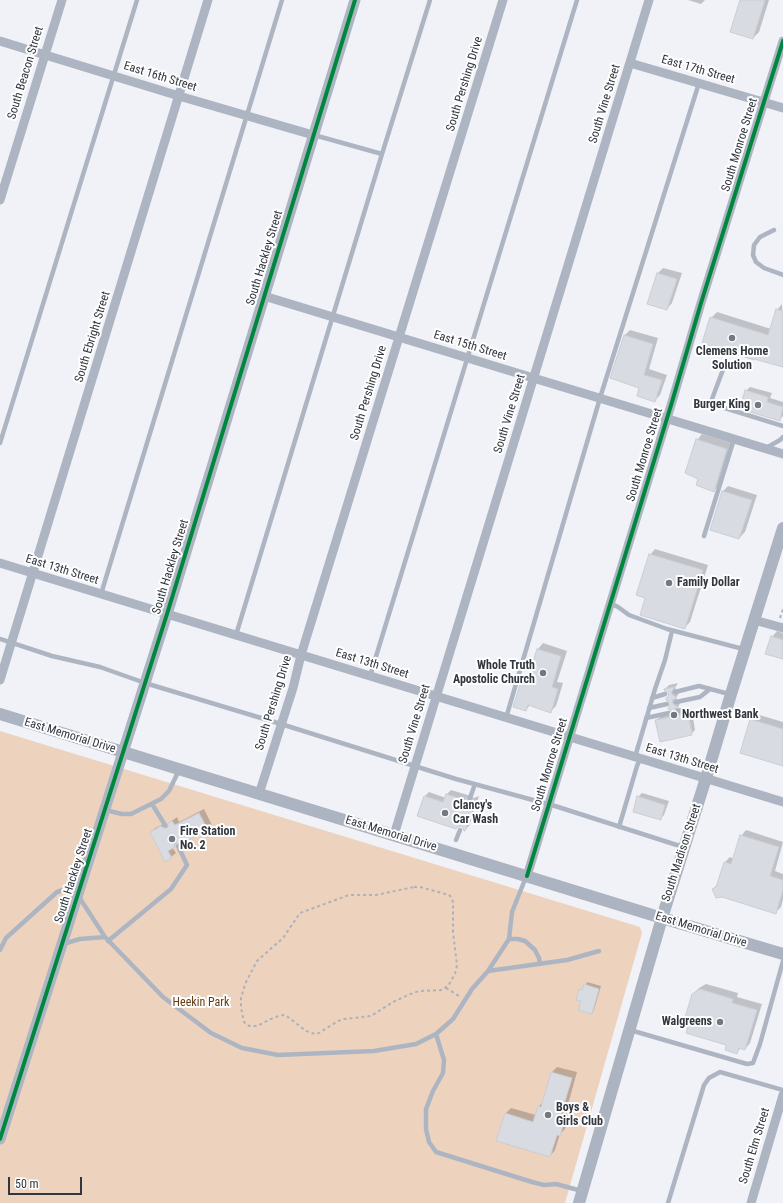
<!DOCTYPE html>
<html>
<head>
<meta charset="utf-8">
<style>
	body { margin:0 }
	#map { position:relative; width:783px; height:1203px; overflow:hidden; background:#f0f2f8; font-family:"Roboto Condensed",sans-serif }
	canvas { display:block }
	.scale { position:absolute; left:8px; top:1177px; width:74px; height:18px; box-sizing:border-box; border:2px solid #31363f; border-top:0; padding-left:5px; font-size:12px; line-height:14px; white-space:nowrap; color:#31363f; -webkit-text-stroke:3px #fefefe; paint-order:stroke }
</style>
</head>
<body>
<div id="map">
<canvas width="783" height="1203"></canvas>
<div class="scale">50 m</div>
</div>
<script>
const g = document.querySelector('canvas').getContext('2d');
g.lineJoin = 'round';
function paint(path, color) { g.fillStyle = color; g.fill(path, 'evenodd'); }
const poly = rows => new Path2D(rows.map(r => 'M' + r).join(''));
function strokePath(path, color, width, dash) { g.strokeStyle = color; g.lineWidth = width; g.lineCap = dash ? 'butt' : 'round'; g.setLineDash(dash || []); g.stroke(path); }
function write(font, color, halo, rows, align = 'center') {
  g.font = font + ' "Roboto Condensed",sans-serif'; g.lineWidth = 4; g.setLineDash([]); g.textBaseline = 'middle'; g.strokeStyle = halo; g.fillStyle = color; for (const [text, x, y, turn = 0] of rows) {
    g.save(); g.translate(x, y); g.rotate((+turn || 0) * Math.PI / 180); g.textAlign = isNaN(turn) ? turn : align; if (halo) g.strokeText(text, 0, 0); g.fillText(text, 0, 0); g.restore();
  }
}
paint(poly([
	[0,731,640,927,642,933,565,1203,0,1203]
]), '#edd3be');
paint(poly([
	[688,0,705,0,701,4],
	[741,0,769,0,759,32,753,38],
	[663,268,682,273,672,303,667,309,658,273],
	[782,304,783,366,711,318,717,312,771,329,777,310],
	[630,330,658,338,649,369,667,375,660,395,655,400,625,335],
	[750,387,772,393,770,398,783,402,783,416,779,420,746,391],
	[702,434,732,443,719,485,713,491,697,440],
	[728,486,757,495,745,532,739,538,723,491],
	[655,549,708,565,690,622,684,628,646,597,650,555],
	[777,631,783,633,783,658,772,637],
	[543,643,567,651,557,682,563,683,556,706,550,712,530,705,526,710,522,681,527,676,529,676,538,649],
	[678,683,675,688,679,693,676,698,679,702,681,702,679,705,678,708,684,712,686,712,690,733,692,733,688,711,692,711,695,730,691,734,656,720,661,716,673,713,669,692,665,689,669,685],
	[756,714,783,722,783,765,751,719],
	[451,790,471,796,474,798,479,796,469,826,465,830,464,827,425,796,429,792,446,798,447,794],
	[642,793,669,801,664,815,660,819,638,797],
	[204,809,212,825,208,829,181,843,179,841,172,847,176,853,171,857,151,832,155,828,166,823,169,826,169,823,177,817,179,822],
	[746,830,783,842,775,871,783,874,783,899,781,907,775,913,713,889,718,884,725,862,730,857,734,859,741,836],
	[587,982,601,986,594,1010,592,1013,582,1000,580,990,584,988],
	[706,984,738,993,737,997,762,1004,750,1043,745,1049,741,1048,737,1052,728,1045,691,1022,693,994,699,988],
	[557,1067,577,1072,566,1112,570,1113,565,1129,560,1134,555,1150,550,1156,505,1114,511,1108,536,1115,539,1106,543,1102,552,1072]
]), '#0003');
const building = poly([
	[740,0,765,0,753,39,730,32,740,0],
	[657,273,677,279,667,310,647,304,657,273],
	[776,309,783,311,783,367,754,359,754,360,702,343,710,317,768,335,776,309],
	[624,335,653,344,644,375,662,380,655,402,637,396,639,388,610,378,624,335],
	[745,390,768,397,767,402,783,407,780,421,740,409,745,390],
	[696,439,727,449,714,492,696,485,698,479,685,473,696,439],
	[722,491,752,500,739,539,710,530,722,491],
	[649,554,703,570,685,629,640,615,645,598,636,595,649,554],
	[771,636,783,640,783,659,765,654,771,636],
	[537,649,561,656,552,687,558,689,551,713,528,705,526,711,513,707,521,681,526,683,537,649],
	[674,687,674,688,671,693,673,695,675,696,676,698,673,700,672,702,674,705,677,706,678,707,675,709,675,712,679,716,688,714,692,735,660,742,655,720,670,717,672,714,672,711,668,709,668,708,670,705,671,703,668,701,666,700,666,698,669,695,668,693,664,690,664,689,674,687],
	[750,719,783,729,783,766,740,753,750,719],
	[446,794,465,800,466,797,467,800,469,802,472,801,473,799,475,800,465,831,464,831,463,828,461,826,458,827,456,829,417,816,424,796,443,802,446,794],
	[637,796,665,805,661,820,633,812,637,796],
	[199,813,208,830,181,844,179,842,176,843,174,845,175,847,168,851,172,858,165,862,150,832,161,826,164,828,167,828,168,826,168,823,172,821,175,825,199,813],
	[740,835,779,847,770,876,783,880,783,890,776,914,722,897,716,898,712,889,716,887,724,862,731,864,740,835],
	[584,984,599,989,592,1014,578,1010,581,1001,576,1000,579,989,582,990,584,984],
	[700,989,733,999,732,1003,757,1010,745,1050,739,1048,737,1054,725,1050,726,1045,686,1033,689,1023,684,1021,692,994,700,989],
	[551,1072,572,1078,560,1118,565,1119,560,1136,557,1135,550,1157,496,1141,505,1113,533,1122,538,1106,541,1107,551,1072]
]);
paint(building, '#d8dbe2');
strokePath(building, '#cacdd4', 1);
strokePath(poly([
	[780,618,783,609],
	[414,887,420,887,449,895,452,898,453,903,453,932,457,965,455,974,448,986,442,990,419,991,408,995,393,1002,371,1016,344,1019,338,1021,319,1033,315,1034,306,1031,288,1017,284,1015,275,1017,257,1026,249,1026,244,1022,241,1008,241,998,245,984,257,961,283,938,300,913,349,895,376,895,414,887],
	[446,988,459,996]
]), '#acb1ba', 2, [3, 3]);
strokePath(poly([
	[314,135,382,154,430,0],
	[774,230,760,237,754,245,753,255,756,262,764,268,783,275],
	[724,367,712,399,715,405,783,426],
	[0,443,137,0],
	[766,448,780,440,783,437],
	[704,536,734,439],
	[101,594,282,0],
	[610,603,618,607,629,615,667,629,743,649],
	[236,635,382,154],
	[0,639,52,656,100,667,145,683,281,724,456,779,555,806,683,847],
	[370,676,577,0],
	[675,692,699,686,729,694],
	[652,698,665,694],
	[676,702,700,697,710,689],
	[649,708,667,704],
	[678,711,682,710,691,711],
	[506,718,600,398,699,83],
	[646,718,669,713],
	[635,757,655,689,665,660,672,631],
	[470,798,475,784],
	[152,804,165,825],
	[105,810,122,814,131,814,161,799,169,791,179,770],
	[619,827,637,766,640,759],
	[456,840,460,830],
	[79,897,105,937,163,997,211,1033,242,1048,278,1055,374,1051,416,1044,436,1034,453,1019,472,989,488,971,509,939,512,912,526,877],
	[509,939,518,939,525,941,535,950,539,958,540,964],
	[108,941,171,889,187,865,178,846],
	[63,944,80,939,105,937],
	[0,950,6,938,57,892,80,884],
	[488,971,567,960,599,951],
	[630,1030,747,1064,753,1063,760,1044,783,961],
	[436,1034,444,1060,443,1073,433,1091,426,1109,426,1129,429,1142,436,1152,532,1182,544,1185,556,1184,582,1191],
	[668,1203,704,1085,709,1078,720,1072,783,1090]
]), '#aeb5c2', 4.5);
strokePath(poly([
	[0,41,179,96,313,135],
	[630,63,783,108],
	[0,200,62,0],
	[264,296,783,454],
	[0,563,783,802],
	[754,620,783,628],
	[0,680,208,0],
	[259,794,293,688,301,655,503,0],
	[394,835,649,0],
	[527,876,672,402,701,303,783,41],
	[751,1203,783,1095]
]), '#aeb5c2', 9);
strokePath(poly([
	[0,1139,167,614,355,0]
]), '#aeb5c2', 11);
strokePath(poly([
	[0,714,662,918,783,954],
	[579,1203,662,918,706,778,731,694,783,528]
]), '#acb3c1', 12);
strokePath(poly([
	[527,876,672,402,701,303,783,41],
	[0,1139,167,614,355,0]
]), '#00873e', 4);
for (const [x, y, r, color] of [
	[732,338,4,"#747880"],
	[758,405,4,"#747880"],
	[669,583,4,"#747880"],
	[543,673,4,"#747880"],
	[674,715,4,"#747880"],
	[445,813,4,"#747880"],
	[172,839,4,"#747880"],
	[720,1022,4,"#747880"],
	[548,1115,4,"#747880"]
]) { const dot = new Path2D(); dot.arc(x, y, r, 0, 2 * Math.PI); g.fillStyle = color; g.fill(dot); strokePath(dot, '#fefefe', 1.5); }
write('12px', '#31363f', '#fefefe', [
	["East 17th Street",698,70,16],
	["South Beacon Street",26,73,-73],
	["East 16th Street",160,77,17],
	["South Pershing Drive",465,84,-73],
	["South Vine Street",605,104,-73],
	["South Monroe Street",740,145,-73],
	["South Hackley Street",265,258,-73],
	["South Ebright Street",93,337,-73],
	["East 15th Street",470,346,17],
	["South Pershing Drive",369,393,-73],
	["South Vine Street",510,414,-73],
	["South Monroe Street",645,455,-73],
	["South Hackley Street",171,567,-73],
	["East 13th Street",62,570,17],
	["East 13th Street",372,664,17],
	["South Pershing Drive",274,703,-73],
	["South Vine Street",415,724,-73],
	["East Memorial Drive",70,736,17],
	["East 13th Street",682,759,17],
	["South Monroe Street",550,765,-73],
	["East Memorial Drive",391,834,17],
	["South Madison Street",682,853,-72],
	["South Hackley Street",74,876,-72],
	["East Memorial Drive",701,930,17],
	["South Elm Street",755,1146,-73]
]);
write('bold 12px', '#31363f', '#fefefe', [
	["Clemens Home",732,352,"center"],
	["Solution",732,366,"center"],
	["Burger King",750,405,"right"],
	["Family Dollar",677,583],
	["Whole Truth",535,666,"right"],
	["Apostolic Church",535,680,"right"],
	["Northwest Bank",682,715],
	["Clancy's",453,806],
	["Car Wash",453,820],
	["Fire Station",180,832],
	["No. 2",180,846],
	["Walgreens",712,1022,"right"],
	["Boys &",556,1108],
	["Girls Club",556,1122]
], 'left');
write('12px', '#653d10', '#fefefe', [
	["Heekin Park",201,1003]
]);
</script>
</body>
</html>
